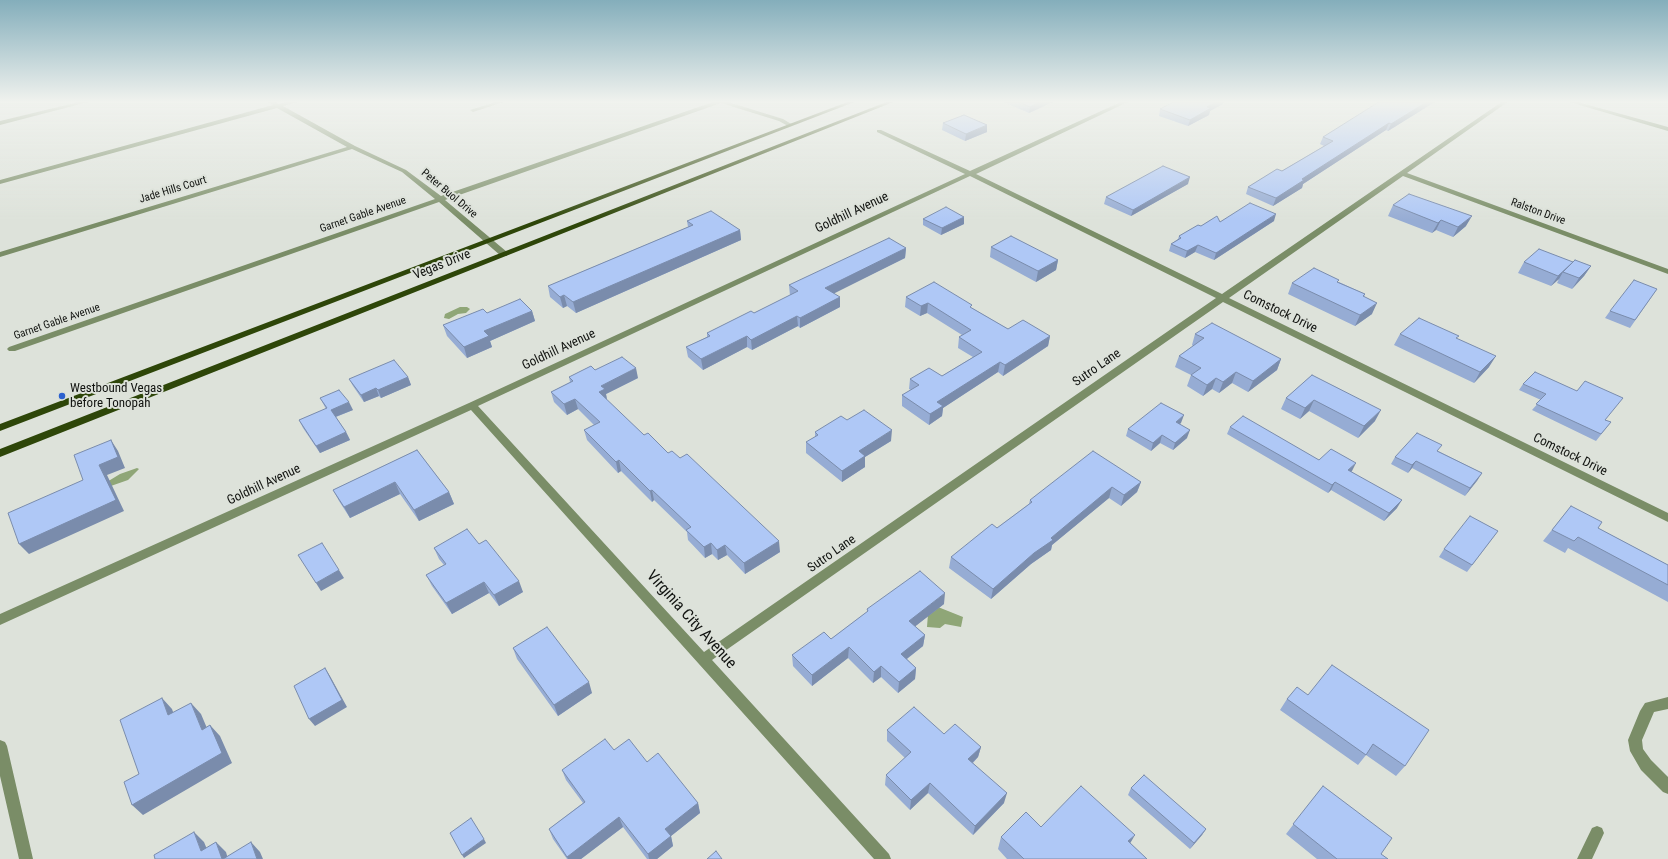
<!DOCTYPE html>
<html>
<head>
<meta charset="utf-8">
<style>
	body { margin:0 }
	canvas { display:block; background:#dde2da }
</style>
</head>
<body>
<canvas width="1668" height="859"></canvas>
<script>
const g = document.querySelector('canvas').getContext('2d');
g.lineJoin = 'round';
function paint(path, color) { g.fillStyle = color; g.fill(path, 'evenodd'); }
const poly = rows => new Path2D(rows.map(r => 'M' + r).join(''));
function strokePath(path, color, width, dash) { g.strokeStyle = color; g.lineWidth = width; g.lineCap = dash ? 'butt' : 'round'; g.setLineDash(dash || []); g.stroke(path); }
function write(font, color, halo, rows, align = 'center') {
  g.font = font + ' "Roboto Condensed",sans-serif'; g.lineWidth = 4; g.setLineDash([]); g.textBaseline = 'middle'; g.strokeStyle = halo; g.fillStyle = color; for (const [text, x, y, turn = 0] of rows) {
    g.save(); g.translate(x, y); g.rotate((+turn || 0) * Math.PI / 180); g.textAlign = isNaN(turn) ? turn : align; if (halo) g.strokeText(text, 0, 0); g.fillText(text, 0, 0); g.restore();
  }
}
paint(poly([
	[460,307,467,307,470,309,466,313,458,314,449,319,444,318,445,314],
	[137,468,139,469,128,480,108,487,102,485,120,474],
	[938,607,963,617,961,627,945,624,940,628,927,627,928,614]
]), '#8fa677');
paint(poly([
	[83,101,92,101,0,125,0,121,83,101],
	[266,101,273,101,279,104,291,101,299,101,298,102,283,106,355,146,406,170,441,196,716,101,725,101,783,119,793,125,788,126,779,121,721,103,445,200,507,252,507,256,501,256,439,202,15,351,9,351,7,349,9,347,435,199,402,172,352,149,0,257,0,252,347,147,277,108,0,184,0,180,273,105,266,101],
	[499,101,507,101,473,112,470,110,499,101],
	[1123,101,1130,101,976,174,1222,294,1503,101,1509,101,1407,173,1668,269,1668,274,1403,176,1229,298,1668,513,1668,522,1223,302,712,660,889,854,891,859,874,859,471,410,0,625,0,614,469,403,965,174,877,132,877,130,881,130,970,171,1123,101],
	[970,176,1216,298,704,652,478,406,970,176],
	[1566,101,1574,101,1668,127,1668,131,1566,101],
	[1668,697,1668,709,1654,712,1642,740,1643,749,1651,760,1668,777,1668,794,1663,792,1641,770,1630,751,1628,740,1640,711,1645,703,1668,697],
	[0,740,5,742,7,746,33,859,19,859,0,776,0,740],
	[1597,826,1602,828,1604,833,1592,859,1577,859,1592,828,1597,826]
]), '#7a8d67');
paint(poly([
	[850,101,857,101,0,431,0,424,850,101],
	[889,101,896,101,0,457,0,449,889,101]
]), '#2e4609');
paint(poly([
	[999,100,1057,100,1029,113],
	[1177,100,1224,100,1223,104,1210,111,1209,115,1188,126,1159,116,1160,109],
	[1438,100,1388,131,1386,130,1303,184,1302,188,1273,206,1246,194,1248,187,1282,171,1324,146,1320,144,1323,137,1394,102],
	[943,123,987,132,965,141,942,130],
	[1188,184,1131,216,1104,204,1106,197],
	[1393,205,1466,226,1453,237,1436,230,1432,233,1388,216],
	[964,217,964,224,941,235,923,225,923,219],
	[687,221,740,230,741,240,576,313,567,306,563,308,550,297,548,286,688,227],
	[1274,221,1214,260,1195,252,1185,258,1169,251,1171,244,1178,239,1179,236,1201,226,1220,222],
	[991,247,1058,260,1056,270,1036,282,990,257],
	[906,248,905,258,833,293,840,307,800,328,798,326,752,350,747,347,703,370,688,357,686,347,707,337,707,333,754,313,790,296,789,285],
	[1524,262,1573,262,1591,266,1584,276,1572,289,1557,283,1559,279,1551,286,1518,273],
	[1339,282,1365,294,1364,297,1372,314,1355,326,1288,294,1292,283],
	[1657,289,1630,328,1605,318,1610,311],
	[906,297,972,308,1008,329,1050,336,1048,346,1003,376,998,372,943,408,942,416,929,425,902,406,902,395,911,390,909,389,910,379,942,376,973,357,958,348,959,337,962,335,927,313,920,316,905,307],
	[532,311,535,321,490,341,492,347,467,358,447,336,443,325,487,313],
	[1195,334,1281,359,1277,370,1248,392,1232,383,1219,393,1212,389,1203,396,1187,386,1191,375,1175,367,1179,356,1193,346,1192,345],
	[1400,334,1457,339,1489,367,1474,383,1394,345],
	[1312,375,1375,421,1358,438,1309,411,1300,419,1281,409,1286,398],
	[408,377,411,385,381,398,379,396,364,402,353,386,349,379],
	[569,377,638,378,606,394,607,400,644,435,668,453,780,552,745,574,727,555,718,560,712,554,705,558,688,540,687,532,654,500,652,502,621,471,618,473,587,440,584,430,594,425,578,409,567,415,554,402,551,392,570,382],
	[1523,384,1605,420,1611,422,1596,441,1532,410,1541,400,1519,390],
	[320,398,353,410,336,417,346,432,350,440,320,453,303,428,299,420,326,409],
	[1181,423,1179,424,1187,438,1173,450,1160,443,1151,451,1126,436,1128,429],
	[1230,427,1319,460,1352,471,1351,471,1397,508,1384,521,1331,490,1328,493,1227,434],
	[815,432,891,441,865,457,865,467,842,482,806,453,806,442,815,437],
	[417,450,449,492,454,504,419,521,400,494,350,518,339,501,333,490],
	[1438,451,1482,473,1465,496,1412,468,1408,473,1391,464,1395,457],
	[1141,482,1137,492,1121,506,1109,498,1052,545,1051,550,1031,564,991,599,949,568,951,557,997,528,1029,504,1030,500],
	[1571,506,1598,528,1668,565,1668,602,1568,548,1565,553,1543,541],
	[1498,531,1467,572,1439,557,1444,549],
	[479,544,523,592,499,606,489,593,452,614,432,586,426,575,444,565,439,559,434,548],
	[944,604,915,626,925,635,923,646,907,659,916,668,915,679,898,693,881,677,873,683,848,658,812,686,793,666,792,655,831,639,867,612,867,609],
	[513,648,592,693,558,716,517,659],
	[1308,695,1405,766,1396,776,1366,755,1358,765,1280,710,1287,699],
	[887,730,944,734,981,747,978,757,973,763,1004,803,973,835,928,793,910,810,885,785,886,775,905,758,887,741],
	[614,750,647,762,698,803,700,813,671,836,673,846,657,859,647,859,623,827,581,859,567,859,553,839,549,829,583,803,566,780,562,770],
	[1323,786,1381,854,1388,859,1317,859,1286,834],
	[1131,788,1206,829,1202,835,1190,849,1128,795],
	[1041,827,1130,843,1147,859,1007,859,998,849,1001,837]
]), '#96acd4');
paint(poly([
	[1043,100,1057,100,1029,113,1030,107],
	[1219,100,1224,100,1223,104,1210,111,1209,115,1188,126,1190,120,1207,107],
	[1430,100,1438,100,1388,131,1391,124],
	[1389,123,1386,130,1303,184,1302,188,1273,206,1276,198,1302,179],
	[987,125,987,132,965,141,966,134],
	[1190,177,1188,184,1131,216,1133,210],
	[1276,214,1274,221,1214,260,1216,253],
	[1472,216,1466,226,1453,237,1458,227],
	[964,217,964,224,941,235,942,228],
	[1441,220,1436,230,1432,233,1438,223],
	[740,230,741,240,576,313,573,302],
	[1198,245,1195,252,1185,258,1187,251],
	[906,248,905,258,825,298,825,288],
	[1058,260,1056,270,1036,282,1038,271],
	[1573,262,1566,272,1563,272,1559,279,1551,286,1558,276],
	[1591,266,1584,276,1572,289,1579,278],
	[564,295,567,306,563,308,560,297],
	[840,297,840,307,800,328,800,318],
	[928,303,927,313,920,316,921,306],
	[1377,303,1372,314,1355,326,1360,315],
	[532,311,535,321,490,341,492,347,467,358,464,347,484,331],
	[797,316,798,326,752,350,751,340],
	[747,336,747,347,703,370,701,359],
	[1050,336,1048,346,1003,376,1005,365],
	[1496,356,1489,367,1474,383,1480,372],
	[1281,359,1277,370,1248,392,1253,381],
	[1000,362,998,372,943,408,942,416,929,425,930,414,937,402],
	[636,368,638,378,606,394,607,400,599,392,601,386],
	[1236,372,1232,383,1219,393,1223,382],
	[408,377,411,385,381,398,378,390],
	[1216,378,1212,389,1203,396,1207,385],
	[376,388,379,396,364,402,361,395],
	[575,399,578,409,567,415,564,404],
	[1314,400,1309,411,1300,419,1305,408],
	[349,402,353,410,335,417,331,410],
	[1381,410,1375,421,1358,438,1364,426],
	[1184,415,1181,423,1173,430,1176,422],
	[892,430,891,441,865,457,865,467,842,482,842,471,859,451],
	[1190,430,1187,438,1173,450,1175,443],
	[346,432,350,440,320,453,316,446],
	[1162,435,1160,443,1151,451,1153,443],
	[111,440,118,451,125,468,107,475,124,511,29,554,19,544,99,465],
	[619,460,621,471,618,473,616,462],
	[1416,461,1412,468,1408,473,1412,465],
	[1356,463,1352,471,1344,478,1348,470],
	[1482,473,1477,481,1465,496,1470,488],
	[395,482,400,494,350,518,344,507],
	[1141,482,1137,492,1121,506,1124,495],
	[1335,482,1331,490,1328,493,1332,485],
	[1112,487,1109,498,1052,545,1051,550,1031,564,991,599,993,589,1051,538],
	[652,490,654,500,652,502,650,491],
	[449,492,454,504,419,521,414,510],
	[1402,500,1397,508,1384,521,1389,513],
	[779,541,780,552,745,574,744,563],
	[711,543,712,554,705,558,704,547],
	[725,545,727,555,718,560,717,550],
	[339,570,344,578,321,591,316,583],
	[519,581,523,592,499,606,494,595],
	[484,582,489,593,452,614,446,603],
	[945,593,944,604,908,632,909,621],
	[925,635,923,646,900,664,901,654],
	[849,647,848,658,812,686,812,675],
	[881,666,881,677,873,683,874,672],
	[325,668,330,676,347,707,315,726,309,719],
	[916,668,915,679,898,693,899,682],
	[589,682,592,693,558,716,554,705],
	[162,698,172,709,178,726,168,715],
	[191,703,201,714,212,740,202,730],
	[210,725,220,736,232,763,143,815,132,805],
	[981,747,978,757,966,769,968,759],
	[930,783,928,793,910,810,911,800],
	[1007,793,1004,803,973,835,975,826],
	[698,803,700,813,671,836,673,846,657,859,649,859,648,854,665,829],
	[619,817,623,827,581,859,568,859,567,857],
	[1206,829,1202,835,1190,849,1194,843],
	[194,832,204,842,211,859,201,851],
	[1135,835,1128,847,1128,841],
	[484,839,486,843,464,858,462,855],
	[216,842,226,852,228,859,222,859],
	[251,842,260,852,263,859,257,859]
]), '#7a8cac');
const building = poly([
	[1015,100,1043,100,1030,107,1015,100],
	[1177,100,1219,100,1207,107,1211,108,1190,120,1160,109,1177,100],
	[1382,100,1390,100,1394,102,1395,100,1430,100,1391,124,1389,123,1302,179,1304,180,1276,198,1248,187,1277,169,1282,171,1333,141,1323,137,1382,100],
	[964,115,987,125,966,134,943,123,964,115],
	[1163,166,1190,177,1133,210,1106,197,1163,166],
	[1409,194,1472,216,1458,227,1441,220,1438,223,1393,205,1409,194],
	[1250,203,1276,214,1216,253,1198,245,1187,251,1171,244,1181,238,1179,236,1198,225,1201,226,1217,216,1220,222,1250,203],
	[946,207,964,217,942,228,923,219,946,207],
	[711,211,740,230,573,302,564,295,560,297,548,286,693,225,687,221,711,211],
	[1011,236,1058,260,1038,271,991,247,1011,236],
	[889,238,906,248,825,288,840,297,800,318,797,316,751,340,747,336,701,359,686,347,710,336,707,333,751,311,754,313,798,291,789,285,889,238],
	[1539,249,1573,262,1558,276,1524,262,1539,249],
	[1575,260,1591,266,1579,278,1563,272,1575,260],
	[1314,268,1339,280,1337,282,1365,294,1363,296,1377,303,1360,315,1292,283,1314,268],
	[1634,280,1657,289,1635,320,1610,311,1634,280],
	[934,282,972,305,970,307,1008,329,1023,320,1050,336,1005,365,1000,362,937,402,943,406,930,414,902,395,919,385,910,379,929,368,942,376,982,352,959,337,971,330,928,303,921,306,906,297,934,282],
	[520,299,532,311,484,331,489,336,464,347,443,325,483,309,487,313,520,299],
	[1419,318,1459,336,1456,338,1496,356,1480,372,1400,334,1419,318],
	[1212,323,1281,359,1253,381,1236,372,1223,382,1216,378,1207,385,1191,375,1201,368,1179,356,1204,338,1195,334,1212,323],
	[622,357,636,368,601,386,605,389,599,392,644,435,648,433,668,453,672,451,680,458,687,454,779,541,744,563,725,545,717,550,711,543,704,547,686,530,691,527,652,490,650,491,619,460,616,462,584,430,600,422,575,399,564,404,551,392,573,381,569,377,591,366,595,370,622,357],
	[394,360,408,377,378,390,376,388,361,395,349,379,394,360],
	[1535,372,1577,391,1585,381,1623,398,1605,420,1611,422,1601,434,1536,404,1546,394,1523,384,1535,372],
	[1312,375,1381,410,1364,426,1314,400,1305,408,1286,398,1312,375],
	[339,390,349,402,331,410,346,432,316,446,299,420,327,408,320,398,339,390],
	[1161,403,1184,415,1176,422,1190,430,1175,443,1162,435,1153,443,1128,429,1161,403],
	[864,410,892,430,859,451,865,456,842,471,806,442,818,435,815,432,841,416,847,420,864,410],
	[1243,416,1319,460,1331,449,1356,463,1348,470,1402,500,1389,513,1335,482,1332,485,1230,427,1243,416],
	[1417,433,1442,445,1437,451,1482,473,1470,488,1416,461,1412,465,1395,457,1417,433],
	[111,440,118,457,99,465,116,500,19,544,8,513,83,480,74,455,111,440],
	[417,450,449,492,414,510,395,482,344,507,333,490,417,450],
	[1093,451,1141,482,1124,495,1112,487,1051,538,1053,540,1034,553,993,589,951,557,992,524,997,528,1032,502,1030,500,1093,451],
	[1571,506,1602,522,1598,528,1668,565,1668,585,1578,537,1574,541,1552,530,1571,506],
	[1470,516,1498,531,1472,565,1444,549,1470,516],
	[467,529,479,544,486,540,519,581,494,595,484,582,446,603,426,575,446,564,434,548,467,529],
	[322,543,339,570,316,583,298,555,322,543],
	[920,571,945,593,909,621,925,635,901,654,916,668,899,682,881,666,874,672,849,647,812,675,792,655,824,632,831,639,868,611,867,609,920,571],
	[547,627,589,682,554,705,513,648,547,627],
	[1332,665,1429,730,1405,766,1373,744,1366,755,1287,699,1297,687,1308,695,1332,665],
	[325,668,342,700,309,719,294,686,325,668],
	[162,698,168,715,191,703,202,730,210,725,222,753,132,805,124,782,139,774,120,720,162,698],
	[914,707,944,734,955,724,981,747,968,759,1007,793,975,826,930,783,911,800,886,775,911,752,887,730,914,707],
	[605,739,614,750,629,739,647,762,658,753,698,803,665,829,671,836,648,854,619,817,567,857,549,829,585,802,562,770,605,739],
	[1144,775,1206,829,1194,843,1131,788,1144,775],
	[1081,786,1135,835,1128,841,1147,859,1024,859,1001,837,1026,812,1041,827,1081,786],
	[1323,786,1392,838,1381,854,1388,859,1337,859,1293,824,1323,786],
	[471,818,484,839,462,855,450,833,471,818],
	[194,832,201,851,216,842,222,859,155,859,154,855,194,832],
	[251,842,257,859,223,859,251,842],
	[716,851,722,859,707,859,716,851]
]);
paint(building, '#afc8f6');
strokePath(building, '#7a8cac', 1);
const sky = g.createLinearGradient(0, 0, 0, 221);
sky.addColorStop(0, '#84aebb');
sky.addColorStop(0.46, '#f0f2ee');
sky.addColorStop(1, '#f0f2ee00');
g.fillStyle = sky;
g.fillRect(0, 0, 1668, 221);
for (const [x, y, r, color] of [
	[62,396,4,"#2c61cf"]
]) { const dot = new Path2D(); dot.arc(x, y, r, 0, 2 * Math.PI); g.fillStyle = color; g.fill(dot); strokePath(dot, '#dde2da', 1.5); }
write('11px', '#111310', '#dde2da', [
	["Jade Hills Court",173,190,-17],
	["Peter Buol Drive",449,194,40],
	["Ralston Drive",1538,212,20],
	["Garnet Gable Avenue",363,215,-19],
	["Garnet Gable Avenue",57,322,-19]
]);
write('13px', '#111310', '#dde2da', [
	["Goldhill Avenue",852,213,-25],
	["Vegas Drive",442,265,-22],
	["Comstock Drive",1280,312,26],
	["Goldhill Avenue",559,350,-25],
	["Sutro Lane",1097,368,-35],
	["Comstock Drive",1570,455,26],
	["Goldhill Avenue",264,485,-25],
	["Sutro Lane",832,554,-35]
]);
write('13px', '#111310', '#dde2da', [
	["Westbound Vegas",70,389],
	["before Tonopah",70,404]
], 'left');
write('16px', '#111310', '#dde2da', [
	["Virginia City Avenue",691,620,48]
]);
</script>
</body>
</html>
